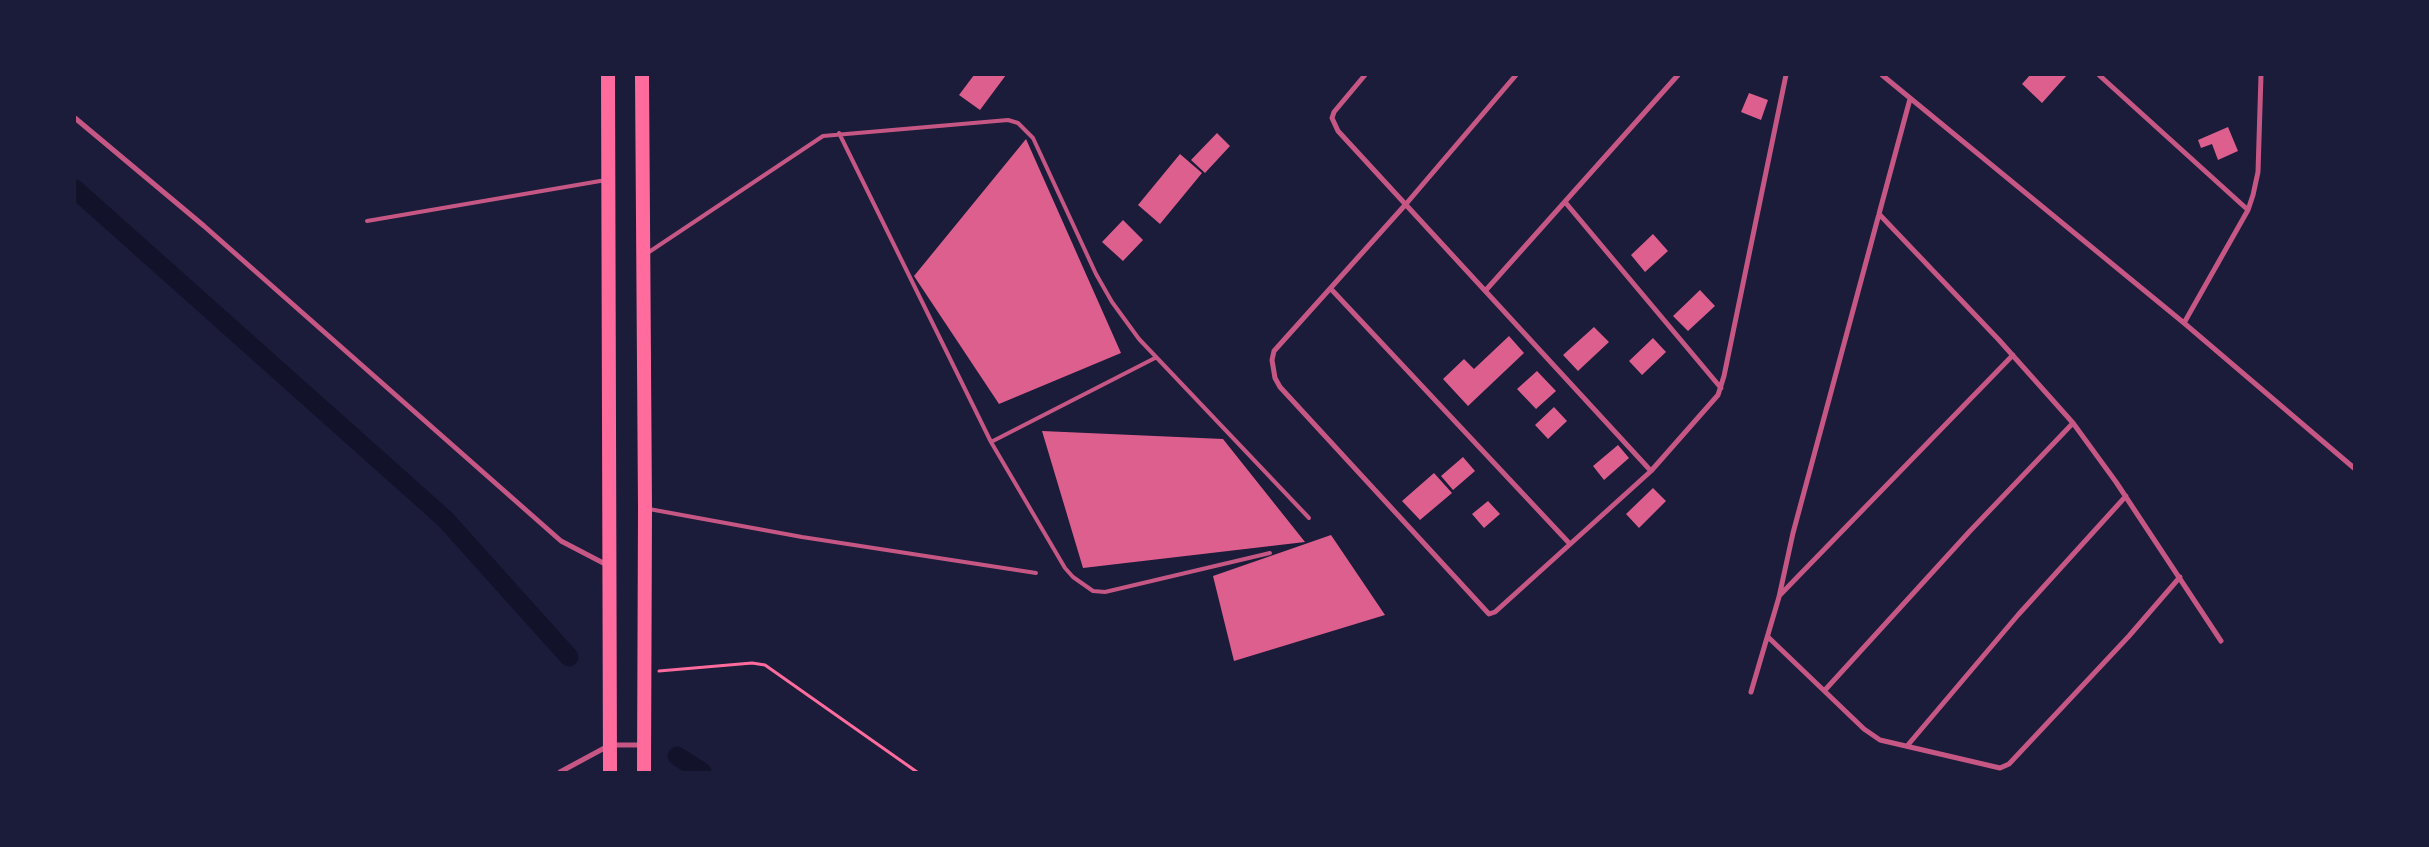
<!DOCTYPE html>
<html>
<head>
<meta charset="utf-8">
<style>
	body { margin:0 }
	#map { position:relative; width:2429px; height:847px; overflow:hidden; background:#1b1b3a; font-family:Ubuntu,sans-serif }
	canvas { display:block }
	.frame { position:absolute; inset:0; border:76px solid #1b1b3a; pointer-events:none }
</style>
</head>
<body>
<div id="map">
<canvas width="2429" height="847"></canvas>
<div class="frame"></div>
</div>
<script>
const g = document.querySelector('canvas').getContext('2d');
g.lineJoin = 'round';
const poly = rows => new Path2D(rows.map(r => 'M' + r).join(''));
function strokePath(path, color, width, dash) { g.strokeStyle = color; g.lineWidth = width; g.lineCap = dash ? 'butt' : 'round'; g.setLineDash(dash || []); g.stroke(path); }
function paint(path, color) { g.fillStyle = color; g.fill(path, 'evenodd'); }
strokePath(poly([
	[75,189,445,519,569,657],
	[677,756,702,772]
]), '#12122b', 19);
paint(poly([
	[974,75,1006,75,980,110,959,95],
	[2030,75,2067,75,2042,103,2022,84],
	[1749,93,1768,100,1761,120,1741,112],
	[2228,127,2238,151,2218,160,2212,144,2201,148,2198,140],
	[1217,133,1230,146,1205,173,1191,160],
	[1026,139,1121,353,999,404,914,276],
	[1180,154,1202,173,1160,224,1138,205],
	[1123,220,1143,240,1123,261,1102,242],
	[1653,234,1668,251,1645,272,1631,255],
	[1700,290,1715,306,1688,331,1673,316],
	[1594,327,1609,342,1578,371,1563,355],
	[1509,336,1524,353,1468,406,1443,379,1464,359,1474,369],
	[1653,338,1666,352,1642,375,1629,361],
	[1537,371,1556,391,1536,409,1517,389],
	[1554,407,1567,421,1548,439,1535,425],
	[1042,431,1223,439,1305,542,1083,568],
	[1618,445,1629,458,1604,480,1593,466],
	[1463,457,1475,471,1453,490,1441,476],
	[1434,473,1452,493,1420,520,1402,501],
	[1653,488,1666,501,1639,528,1626,514],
	[1488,501,1500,514,1484,528,1472,514],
	[1331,535,1385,615,1234,661,1213,576]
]), '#dd5f8e');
strokePath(poly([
	[659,671,752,663,765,665,917,772]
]), '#ff6b9d', 3);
strokePath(poly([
	[839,133,991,442,1065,568,1073,577,1093,591,1105,592,1270,553],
	[367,221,606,180],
	[646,254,823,136,1008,120,1018,123,1033,138,1096,274,1112,302,1139,339,1309,518],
	[991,442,1155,358],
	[649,509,802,537,1036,573]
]), '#c65784', 4);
strokePath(poly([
	[1365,75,1334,112,1332,118,1338,131,1651,471],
	[1516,75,1406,204,1274,351,1272,360,1275,378,1280,387,1489,614,1495,612,1651,471,1718,395,1724,376,1786,75],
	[1882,75,2184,323,2354,468],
	[2099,75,2248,210],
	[75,118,204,226,561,541,609,566],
	[1565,202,1721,388],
	[1879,214,1999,340,2073,423,2116,482,2221,641],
	[1331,289,1570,544],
	[1486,290,1678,75],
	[2184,323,2248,210,2253,195,2258,172,2261,75],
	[1780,595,2013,355],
	[1768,637,1864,729,1880,740,2000,768,2009,764,2129,636,2180,577],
	[1825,690,1970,531,2073,423],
	[1751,692,1779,597,1793,533,1910,99],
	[1907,746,2018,615,2126,496],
	[560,772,610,745,642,745]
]), '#c65784', 5);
strokePath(poly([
	[608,75,610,772],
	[642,75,645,509,644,772]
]), '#ff6b9d', 14);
</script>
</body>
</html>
